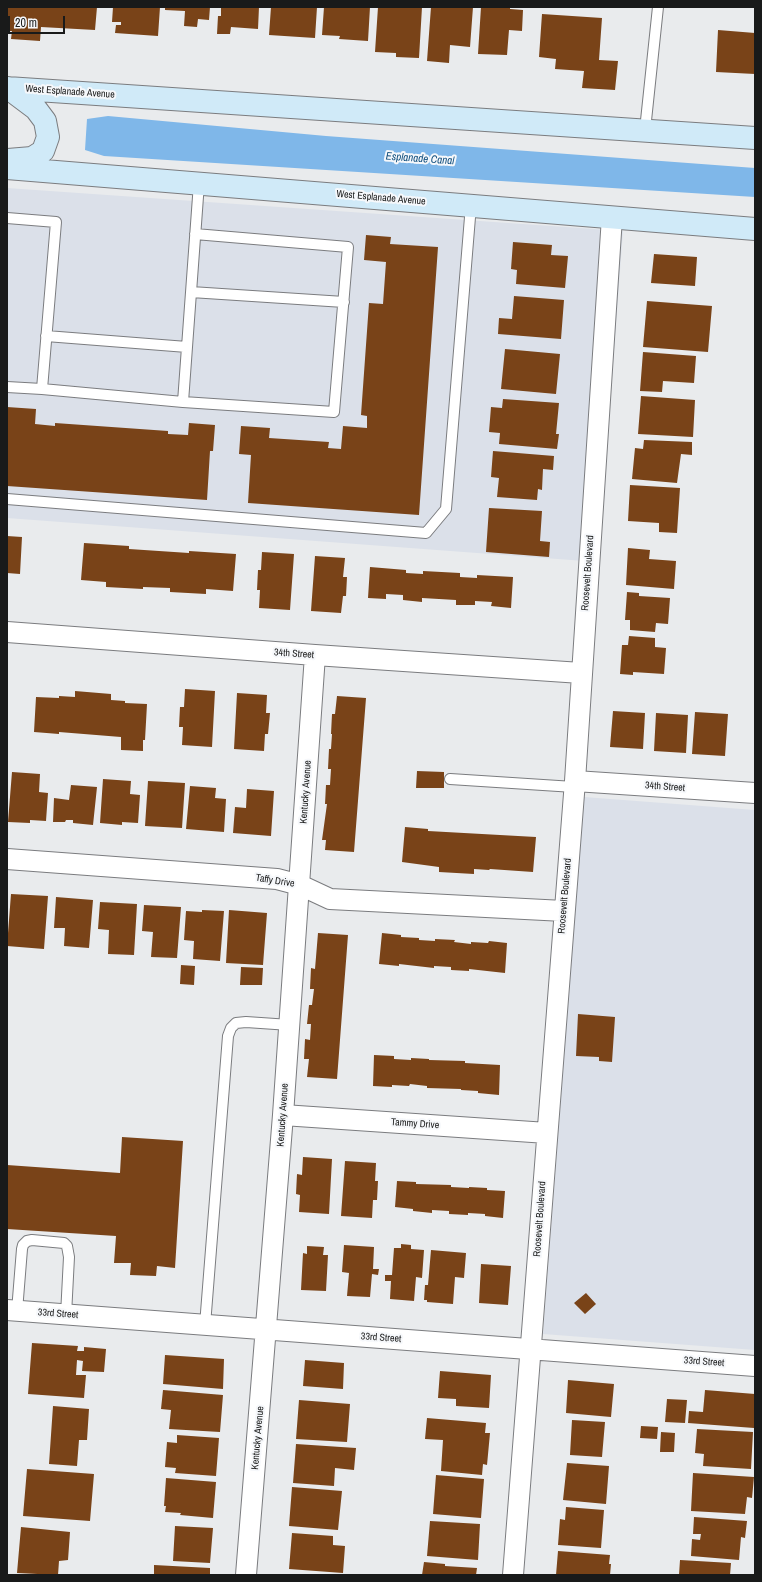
<!DOCTYPE html>
<html>
<head>
<meta charset="utf-8">
<style>
	body { margin:0 }
	#map { position:relative; width:762px; height:1582px; overflow:hidden; background:#e9ebed; font-family:"Archivo Narrow",sans-serif }
	canvas { display:block }
	.frame { position:absolute; inset:0; border:8px solid #191a1a; pointer-events:none }
	.scale { position:absolute; left:8px; top:16px; width:57px; height:18px; box-sizing:border-box; border:2px solid #191a1a; border-top:0; padding-left:5px; font-size:12px; line-height:14px; white-space:nowrap; color:#191a1a; -webkit-text-stroke:3px #f6f8fb; paint-order:stroke }
</style>
</head>
<body>
<div id="map">
<canvas width="762" height="1582"></canvas>
<div class="frame"></div>
<div class="scale">20 m</div>
</div>
<script>
const g = document.querySelector('canvas').getContext('2d');
g.lineJoin = 'round';
function paint(path, color) { g.fillStyle = color; g.fill(path, 'evenodd'); }
const poly = rows => new Path2D(rows.map(r => 'M' + r).join(''));
function strokePath(path, color, width, dash) { g.strokeStyle = color; g.lineWidth = width; g.lineCap = dash ? 'butt' : 'round'; g.setLineDash(dash || []); g.stroke(path); }
function write(font, color, halo, rows, align = 'center') {
  g.font = font + ' "Archivo Narrow",sans-serif'; g.lineWidth = 4; g.setLineDash([]); g.textBaseline = 'middle'; g.strokeStyle = halo; g.fillStyle = color; for (const [text, x, y, turn = 0] of rows) {
    g.save(); g.translate(x, y); g.rotate((+turn || 0) * Math.PI / 180); g.textAlign = isNaN(turn) ? turn : align; if (halo) g.strokeText(text, 0, 0); g.fillText(text, 0, 0); g.restore();
  }
}
paint(poly([
	[7,188,623,231,598,562,7,518],
	[584,797,755,810,755,1350,543,1334]
]), '#dbe0e9');
paint(poly([
	[108,116,326,136,755,168,755,197,104,156,85,150,87,119]
]), '#7fb7e9');
paint(poly([
	[13,7,97,7,95,30,41,27,40,41,11,39,12,31,7,31,7,8,13,8],
	[113,7,160,7,158,36,115,33,116,25,121,25,121,22,112,22],
	[165,7,210,7,209,20,198,19,197,27,184,26,185,11,165,10],
	[221,7,259,7,258,29,231,27,230,34,217,34,218,16,221,16],
	[271,7,317,7,315,38,269,35],
	[324,7,370,7,368,41,339,39,340,36,322,35],
	[378,7,422,7,419,58,396,57,396,53,375,52],
	[431,7,473,7,470,47,450,45,449,63,427,61],
	[481,7,510,7,510,9,523,10,522,31,509,30,507,55,478,54],
	[542,14,602,18,599,60,618,61,615,90,582,88,584,71,555,69,556,59,539,57],
	[718,30,755,33,755,74,716,72],
	[366,235,391,237,390,244,438,247,419,515,248,503,251,455,239,454,241,426,270,428,269,438,329,442,328,448,341,449,343,426,367,428,367,416,361,415,369,303,383,304,386,262,364,260],
	[513,242,552,245,551,255,568,256,565,288,516,284,517,270,511,269],
	[654,254,697,257,695,286,651,283],
	[514,296,564,300,561,339,498,334,499,318,512,319],
	[647,301,712,306,708,352,643,347],
	[505,349,560,354,556,394,501,389],
	[643,352,696,356,694,383,663,381,662,392,640,391],
	[641,396,695,400,693,437,638,434],
	[503,399,559,403,556,434,559,434,557,449,499,444,500,433,489,432,491,407,502,408],
	[7,407,36,409,35,424,55,426,55,423,168,431,168,434,188,435,189,423,215,425,213,451,210,451,207,500,7,486],
	[644,440,692,442,692,455,681,454,677,483,632,479,635,448,643,449],
	[493,451,554,456,553,470,543,469,542,490,538,489,537,500,497,497,499,478,491,477],
	[630,485,680,488,677,533,659,532,659,523,628,521],
	[489,508,542,511,540,541,550,542,549,557,486,552],
	[7,536,22,537,20,574,7,573],
	[84,543,129,546,129,549,189,553,189,551,236,554,233,591,206,589,206,594,170,592,170,588,143,587,143,589,106,587,106,582,81,580],
	[628,548,650,550,649,559,676,561,674,589,626,585],
	[262,552,294,554,290,610,259,608,260,590,257,590,258,570,261,570],
	[315,556,345,558,343,577,347,577,346,596,343,596,341,613,311,611],
	[370,567,406,570,406,573,423,574,423,571,460,573,460,577,477,578,477,575,513,577,511,608,491,606,492,602,475,601,475,605,456,605,456,600,422,598,422,602,403,600,403,595,386,594,386,599,368,598],
	[627,592,639,593,639,596,670,598,668,624,656,623,655,632,630,630,630,620,625,620],
	[629,636,655,638,655,647,666,648,664,674,633,672,633,675,620,674,622,645,628,645],
	[185,689,215,691,212,747,182,745,183,727,179,727,180,707,184,707],
	[75,691,111,694,111,700,125,701,125,703,147,704,145,740,143,740,143,751,121,750,121,737,59,732,59,734,34,732,36,697,59,698,59,696,75,697],
	[237,693,267,695,266,713,270,713,268,734,265,734,264,751,234,749],
	[337,696,366,698,354,852,325,850,326,840,322,840,327,804,325,804,326,785,330,785,331,769,328,769,329,749,331,749,332,734,331,734,332,714,335,714],
	[613,711,645,713,643,749,610,747],
	[695,712,728,714,725,756,692,754],
	[656,713,688,715,686,753,654,751],
	[417,771,444,772,444,788,416,788],
	[12,772,40,774,39,792,48,793,46,821,30,820,30,823,8,822],
	[103,779,131,781,130,794,140,795,138,823,122,822,122,825,100,823],
	[148,781,185,783,182,828,145,826],
	[71,785,97,787,93,825,73,823,73,820,66,820,65,822,53,822,54,798,69,800],
	[190,786,216,788,215,798,226,799,224,832,186,829],
	[247,789,274,791,271,836,233,833,235,807,246,808],
	[405,827,428,829,428,831,536,837,533,872,490,869,489,870,474,869,474,874,439,872,439,867,402,862],
	[11,894,48,896,44,949,7,946],
	[56,897,93,900,89,948,64,946,65,928,54,928],
	[100,902,137,904,134,955,108,954,109,930,98,929],
	[144,905,181,907,177,958,151,957,153,932,142,931],
	[202,910,224,911,220,961,193,959,194,941,184,940,186,911,202,912],
	[229,910,267,913,263,965,226,963],
	[318,933,348,935,337,1079,307,1077,309,1059,304,1059,305,1039,310,1040,311,1024,307,1024,309,1005,312,1005,314,989,310,989,311,968,315,969],
	[382,933,401,935,401,937,419,938,419,940,435,941,435,939,455,940,454,942,471,944,471,942,488,943,489,941,507,943,505,973,469,969,469,971,451,970,451,967,434,966,434,968,399,964,399,966,379,964],
	[181,965,195,966,194,985,180,984],
	[241,967,263,968,262,985,240,985],
	[578,1014,615,1017,612,1062,599,1061,599,1057,576,1056],
	[374,1055,394,1056,394,1059,411,1060,411,1058,429,1059,429,1060,465,1061,465,1063,500,1065,499,1095,478,1093,478,1091,461,1090,461,1089,427,1088,427,1086,410,1084,409,1086,392,1085,392,1087,373,1086],
	[122,1137,183,1141,175,1268,157,1266,156,1276,130,1275,131,1263,114,1263,116,1236,7,1229,7,1165,120,1173],
	[303,1157,332,1159,329,1214,299,1212,300,1195,296,1194,297,1174,302,1175],
	[345,1161,376,1163,375,1181,378,1181,377,1200,373,1200,372,1218,341,1216],
	[397,1181,416,1182,416,1184,451,1185,451,1187,469,1188,469,1187,487,1188,487,1190,505,1191,503,1218,485,1216,485,1214,468,1213,468,1215,449,1214,449,1211,432,1210,432,1213,413,1211,413,1209,395,1207],
	[401,1244,411,1245,411,1249,424,1250,422,1278,416,1277,414,1301,390,1299,391,1281,385,1281,385,1275,392,1275,394,1248,401,1248],
	[344,1245,374,1247,373,1269,379,1269,378,1275,372,1274,370,1297,347,1296,349,1273,342,1272],
	[307,1246,324,1247,323,1255,328,1255,326,1291,301,1290,303,1253,307,1254],
	[431,1250,466,1253,464,1278,455,1277,453,1304,427,1302,427,1300,424,1300,425,1285,428,1285],
	[481,1264,511,1266,508,1305,479,1303],
	[586,1293,596,1304,585,1314,574,1303],
	[32,1343,78,1346,77,1351,84,1351,84,1347,106,1349,104,1372,82,1371,83,1361,77,1360,76,1375,86,1375,84,1398,28,1394],
	[165,1355,224,1359,223,1389,163,1384],
	[305,1360,344,1363,343,1389,303,1386],
	[440,1371,491,1375,489,1408,456,1406,456,1399,438,1398],
	[568,1380,614,1384,611,1417,566,1413],
	[163,1390,223,1395,220,1432,169,1429,171,1410,161,1409],
	[705,1390,755,1394,754,1428,688,1423,689,1411,703,1412],
	[667,1399,687,1400,685,1423,665,1422],
	[299,1400,350,1404,347,1442,296,1439],
	[53,1406,89,1409,87,1440,79,1440,77,1466,49,1464],
	[427,1418,486,1423,485,1433,490,1433,487,1465,483,1464,482,1475,441,1471,443,1440,425,1439],
	[572,1420,605,1422,602,1457,570,1455],
	[641,1426,658,1427,657,1439,640,1438],
	[697,1429,753,1432,751,1469,703,1466,704,1454,695,1453],
	[661,1432,675,1433,674,1452,660,1452],
	[177,1435,219,1438,216,1476,175,1473,176,1468,165,1467,167,1442,177,1443],
	[296,1444,356,1448,354,1470,335,1468,334,1486,293,1483],
	[567,1463,609,1466,606,1504,563,1500],
	[27,1469,94,1474,90,1521,23,1516],
	[693,1473,754,1477,752,1498,747,1497,745,1514,691,1511],
	[436,1475,484,1479,481,1518,433,1514],
	[166,1478,216,1482,213,1518,180,1515,181,1513,165,1512,166,1506,164,1506],
	[292,1487,342,1491,338,1530,289,1526],
	[566,1507,604,1510,601,1548,558,1545,560,1519,565,1520],
	[694,1517,747,1521,745,1538,741,1537,739,1560,691,1556,692,1539,700,1540,701,1534,693,1534],
	[430,1521,480,1524,478,1560,427,1556],
	[175,1526,213,1528,210,1563,173,1561],
	[21,1527,70,1532,68,1560,59,1561,58,1575,17,1573],
	[292,1533,333,1536,333,1545,345,1546,343,1573,289,1569],
	[558,1551,610,1555,609,1564,611,1564,610,1575,556,1575],
	[680,1560,731,1563,730,1575,679,1575],
	[424,1562,445,1564,445,1566,477,1568,476,1575,422,1575],
	[154,1565,210,1568,210,1575,154,1575]
]), '#794318');
const lane = poly([
	[645,130,658,7],
	[7,218,56,222,42,389,183,402],
	[195,234,348,247,334,412,183,402,187,347,199,183],
	[191,292,344,302],
	[46,336,187,347],
	[7,387,42,389],
	[7,499,426,533,446,509,471,205],
	[450,779,574,787],
	[17,1311,22,1249,23,1245,27,1241,32,1240,64,1243,67,1246,69,1257,66,1315],
	[205,1325,228,1036,231,1028,236,1023,246,1022,290,1025]
]);
const street = poly([
	[7,632,315,655,581,673],
	[575,781,755,793],
	[7,859,277,879,300,885,330,899,564,911],
	[283,1115,547,1133],
	[7,1310,755,1366],
	[246,1575,283,1115,315,655],
	[513,1575,575,781,612,217]
]);
const secondary = poly([
	[7,88,755,138],
	[8,160,32,158,43,151,48,137,45,121,36,109,8,88],
	[7,168,755,229]
]);
strokePath(lane, '#7b7c7f', 12);
strokePath(street, '#7b7c7f', 22);
strokePath(secondary, '#7b7c7f', 24);
strokePath(lane, '#fff', 10);
strokePath(street, '#fff', 20);
strokePath(secondary, '#d0eaf8', 22);
write('10px', '#191a1a', '#f6f8fb', [
	["West Esplanade Avenue",70,92,4],
	["West Esplanade Avenue",381,198,5],
	["Roosevelt Boulevard",588,573,-86],
	["34th Street",294,654,4],
	["34th Street",665,787,4],
	["Kentucky Avenue",306,792,-86],
	["Taffy Drive",275,881,9],
	["Roosevelt Boulevard",565,896,-85],
	["Kentucky Avenue",283,1115,-86],
	["Tammy Drive",415,1124,4],
	["Roosevelt Boulevard",540,1219,-86],
	["33rd Street",58,1314,4],
	["33rd Street",381,1338,4],
	["33rd Street",704,1362,4],
	["Kentucky Avenue",258,1438,-85]
]);
write('italic 11px', '#114f7e', '#f6f8fb', [
	["Esplanade Canal",420,159,4]
]);
</script>
</body>
</html>
